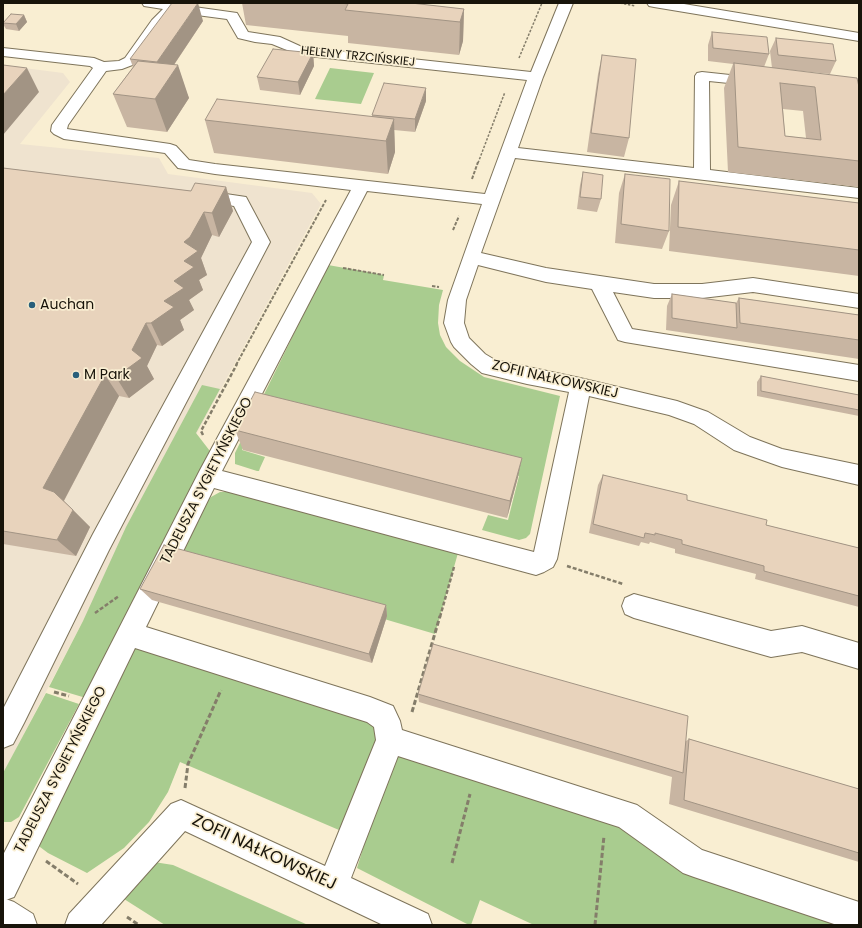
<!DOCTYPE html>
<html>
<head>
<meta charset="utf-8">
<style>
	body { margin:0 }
	#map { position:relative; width:862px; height:928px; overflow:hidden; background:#f9eed2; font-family:Poppins,sans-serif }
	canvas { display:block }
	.frame { position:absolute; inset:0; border:4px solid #18140a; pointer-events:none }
</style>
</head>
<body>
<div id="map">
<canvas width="862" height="928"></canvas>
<div class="frame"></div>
</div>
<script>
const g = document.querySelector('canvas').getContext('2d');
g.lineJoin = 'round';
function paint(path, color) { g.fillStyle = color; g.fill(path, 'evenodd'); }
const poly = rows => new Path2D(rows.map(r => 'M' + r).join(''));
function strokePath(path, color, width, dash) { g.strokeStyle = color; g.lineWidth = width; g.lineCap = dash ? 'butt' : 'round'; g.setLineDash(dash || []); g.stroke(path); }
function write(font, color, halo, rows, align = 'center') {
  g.font = font + ' Poppins,sans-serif'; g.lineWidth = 3.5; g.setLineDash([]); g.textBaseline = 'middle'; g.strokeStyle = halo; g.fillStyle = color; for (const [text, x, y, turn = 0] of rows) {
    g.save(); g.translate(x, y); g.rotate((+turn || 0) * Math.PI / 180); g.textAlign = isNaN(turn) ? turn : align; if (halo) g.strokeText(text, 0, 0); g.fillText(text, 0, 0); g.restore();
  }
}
paint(poly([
	[24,68,63,73,70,82,20,144,159,158,168,174,312,193,321,204,125,566,83,621,3,774,3,71]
]), '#efe3cf');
paint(poly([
	[330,68,374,73,361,104,315,99],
	[328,265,384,275,383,280,443,290,439,305,438,323,440,335,446,347,460,361,484,377,560,396,530,534,526,538,519,540,482,530,488,515,508,520,519,476,261,411,242,450,265,457,260,468,259,471,257,471,235,464,235,453],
	[202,385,220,389,196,433,213,455,86,698,49,687,83,621,126,527],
	[220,492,235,492,458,553,435,634,174,557,203,507,211,497],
	[133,645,373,719,381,733,346,833,180,762,168,792,149,822,124,848,87,873,48,853,32,841],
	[46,693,79,704,19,817,11,822,3,822,3,773],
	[397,754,567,804,856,925,534,925,480,900,471,925,469,925,357,868,389,764],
	[154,862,173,865,308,925,165,925,124,899]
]), '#a9cc8f');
const minor = poly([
	[142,3,182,3,180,5,237,13,248,32,280,37,302,47,531,72,559,3,573,3,543,77,518,148,694,168,695,76,697,73,702,72,758,78,763,79,765,82,763,85,758,86,709,81,710,170,859,188,859,198,515,158,481,253,546,268,654,284,702,284,753,278,859,294,859,308,753,292,702,298,654,298,613,292,632,329,859,365,859,381,625,342,618,340,592,289,546,282,478,265,466,300,464,323,469,338,485,354,495,360,580,378,677,401,708,412,750,437,782,449,859,465,859,485,782,467,734,450,694,424,669,415,589,396,557,559,553,567,544,572,536,575,214,488,146,627,370,697,393,706,400,721,402,730,637,805,702,850,859,902,859,925,837,925,694,877,683,873,619,827,398,756,351,878,428,914,432,925,383,925,185,831,101,925,65,925,69,914,171,804,181,800,325,866,376,740,374,727,367,722,135,648,14,897,3,901,3,855,200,470,351,190,215,174,184,169,178,168,165,153,64,139,54,134,51,131,52,125,93,68,90,66,3,56,3,48,94,58,104,62,119,61,125,58,152,20,163,9,144,6,142,3],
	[174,12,227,19,238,38,255,42,272,44,299,55,527,80,485,194,215,164,189,160,176,146,170,144,67,129,68,125,106,71,122,69,135,64,162,26,174,12],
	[367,191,482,204,448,300,444,323,451,342,454,347,471,364,482,373,527,384,569,392,534,552,222,471,367,191],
	[647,3,678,3,859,33,859,41,654,7,649,6,647,3],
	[199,190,246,197,270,242,109,550,24,723,13,744,3,748,3,709,93,534,252,242,234,206,193,199,191,195,193,191,199,190],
	[634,594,771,631,802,626,859,643,859,669,802,652,771,657,634,618,625,614,622,606,625,598,634,594]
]);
const major = poly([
	[3,898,14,902,33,914,37,925,3,925,3,898]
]);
strokePath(minor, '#7e745b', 2);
strokePath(major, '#7e745b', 2);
strokePath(poly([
	[620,3,635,6],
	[519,58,542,3],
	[478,163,505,92]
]), '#847d6a', 1.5, [2.5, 1.5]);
strokePath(poly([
	[472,179,478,162],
	[453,230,459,216],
	[343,268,384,275],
	[432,286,439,287],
	[236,365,326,200]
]), '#847d6a', 2, [3.5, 1.5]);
strokePath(poly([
	[203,435,201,431,237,364],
	[567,566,623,584],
	[95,613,119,596],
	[440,617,454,567]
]), '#847d6a', 2.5, [4, 2]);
strokePath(poly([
	[54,692,69,696],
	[412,712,440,616],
	[185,788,188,764,221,690],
	[46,861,78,884],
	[452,863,470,794],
	[127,917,139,925],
	[595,925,604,836]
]), '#847d6a', 3, [5, 2.5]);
paint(minor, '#fff');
paint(major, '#fff');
paint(poly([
	[242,3,410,3,464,9,463,41,459,55,348,43,348,36,246,25],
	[24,15,27,22,19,31,6,29,3,24,3,22],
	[203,21,174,65,189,98,167,132,127,127,113,94,133,67,130,59],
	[712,32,769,54,764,67,859,87,859,187,728,172,724,88,733,64,708,61,708,45],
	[783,109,803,111,806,138,785,136],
	[776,38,836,61,830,74,772,68,770,51],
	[313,53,314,66,300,95,260,90,257,77],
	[602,55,629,138,624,157,587,152,598,74],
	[426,101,415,132,394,130,395,152,388,174,214,153,205,120,372,117,372,115],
	[3,168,191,191,226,187,233,211,219,237,212,235,201,258,207,275,199,280,203,290,189,300,194,310,180,320,184,330,162,346,157,345,147,366,154,379,129,398,119,396,64,501,90,527,76,556,3,544],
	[583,172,601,199,597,212,577,209,580,185],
	[625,174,669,231,662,249,615,243,619,193],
	[679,181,859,203,859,276,669,251,671,205],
	[672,294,736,303,739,298,859,315,859,359,666,330,667,306],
	[761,376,859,395,859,416,757,396,757,382],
	[235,430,518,477,507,518,243,450],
	[603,475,687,500,766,525,859,548,859,607,755,579,756,574,675,553,675,549,650,542,649,544,641,542,639,546,589,533,598,485],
	[140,589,386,605,387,616,372,663,152,600],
	[418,694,686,741,689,739,859,789,859,862,669,804,672,777,419,702]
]), '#c8b5a2');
paint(poly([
	[198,3,203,21,163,81,157,62],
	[464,9,463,41,459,55,460,22],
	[24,15,27,22,19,31,16,24],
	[313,53,314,66,300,95,298,82],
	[178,65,189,98,167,132,155,99],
	[27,68,39,92,3,135,3,95],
	[426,88,426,101,415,132,415,119],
	[394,119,395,152,388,174,386,141],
	[226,187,233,211,219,237,212,213],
	[204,212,212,235,201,258,207,275,199,280,203,290,189,300,194,310,180,320,184,330,162,346,151,323,164,301,184,261,184,242],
	[146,323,157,345,147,366,154,379,129,398,116,377],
	[105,375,119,396,61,506,43,488],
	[522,458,518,477,507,518,510,501],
	[73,510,90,527,76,556,57,540],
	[386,605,387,616,372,663,369,654]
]), '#a29484');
const building = poly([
	[172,3,198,3,157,62,130,59,172,3],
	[340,3,411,3,464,9,460,22,345,10,348,4,340,3],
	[11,14,24,15,16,24,3,23,11,14],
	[712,32,767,37,769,54,713,48,712,32],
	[776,38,833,44,836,61,778,55,776,38],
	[273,49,313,53,298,82,257,77,273,49],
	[602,55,636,59,629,138,591,133,602,55],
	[138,61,178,65,155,99,113,94,138,61],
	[734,63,857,78,859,87,859,161,738,147,734,63],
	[780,83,815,87,821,140,785,136,780,83],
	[3,65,27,68,3,95,3,65],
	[384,83,426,88,415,119,372,115,384,83],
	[217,99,394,119,386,141,205,120,217,99],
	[3,168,191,191,195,183,226,187,212,213,204,212,190,237,184,242,198,251,184,261,194,267,174,281,184,288,164,301,174,307,151,323,146,323,132,350,142,358,116,377,105,375,43,488,54,492,73,510,57,540,3,531,3,168],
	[583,172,603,175,601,199,580,197,583,172],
	[625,174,670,179,669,231,621,224,625,174],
	[679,181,859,203,859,250,678,227,679,181],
	[672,294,736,303,737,328,672,318,672,294],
	[739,298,859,315,859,340,740,323,739,298],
	[761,376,859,395,859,410,761,391,761,376],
	[255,392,522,458,510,501,235,430,255,392],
	[603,475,687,495,687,500,767,520,766,525,859,548,859,596,764,571,764,566,682,544,682,540,655,533,655,535,645,533,644,538,593,524,603,475],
	[164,545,386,605,369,654,140,589,164,545],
	[433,644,688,716,683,773,418,694,433,644],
	[689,739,859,789,859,853,684,800,689,739]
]);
paint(building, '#e8d3bc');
strokePath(building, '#a29484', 1);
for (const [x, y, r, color] of [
	[32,305,4,"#29607b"],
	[76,375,4,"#29607b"]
]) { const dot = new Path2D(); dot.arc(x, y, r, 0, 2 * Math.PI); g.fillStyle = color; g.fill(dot); strokePath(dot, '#f9eed2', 1.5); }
write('12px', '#18140a', '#f9eed2', [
	["HELENY TRZCIŃSKIEJ",358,57,6]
]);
write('14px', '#18140a', '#f9eed2', [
	["Auchan",40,305],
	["M Park",84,375]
], 'left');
write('14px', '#18140a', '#f9eed2', [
	["ZOFII NAŁKOWSKIEJ",555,380,13],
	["TADEUSZA SYGIETYŃSKIEGO",207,481,-63],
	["TADEUSZA SYGIETYŃSKIEGO",61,770,-63]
]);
write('17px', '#18140a', '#f9eed2', [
	["ZOFII NAŁKOWSKIEJ",264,853,25]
]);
</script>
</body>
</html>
